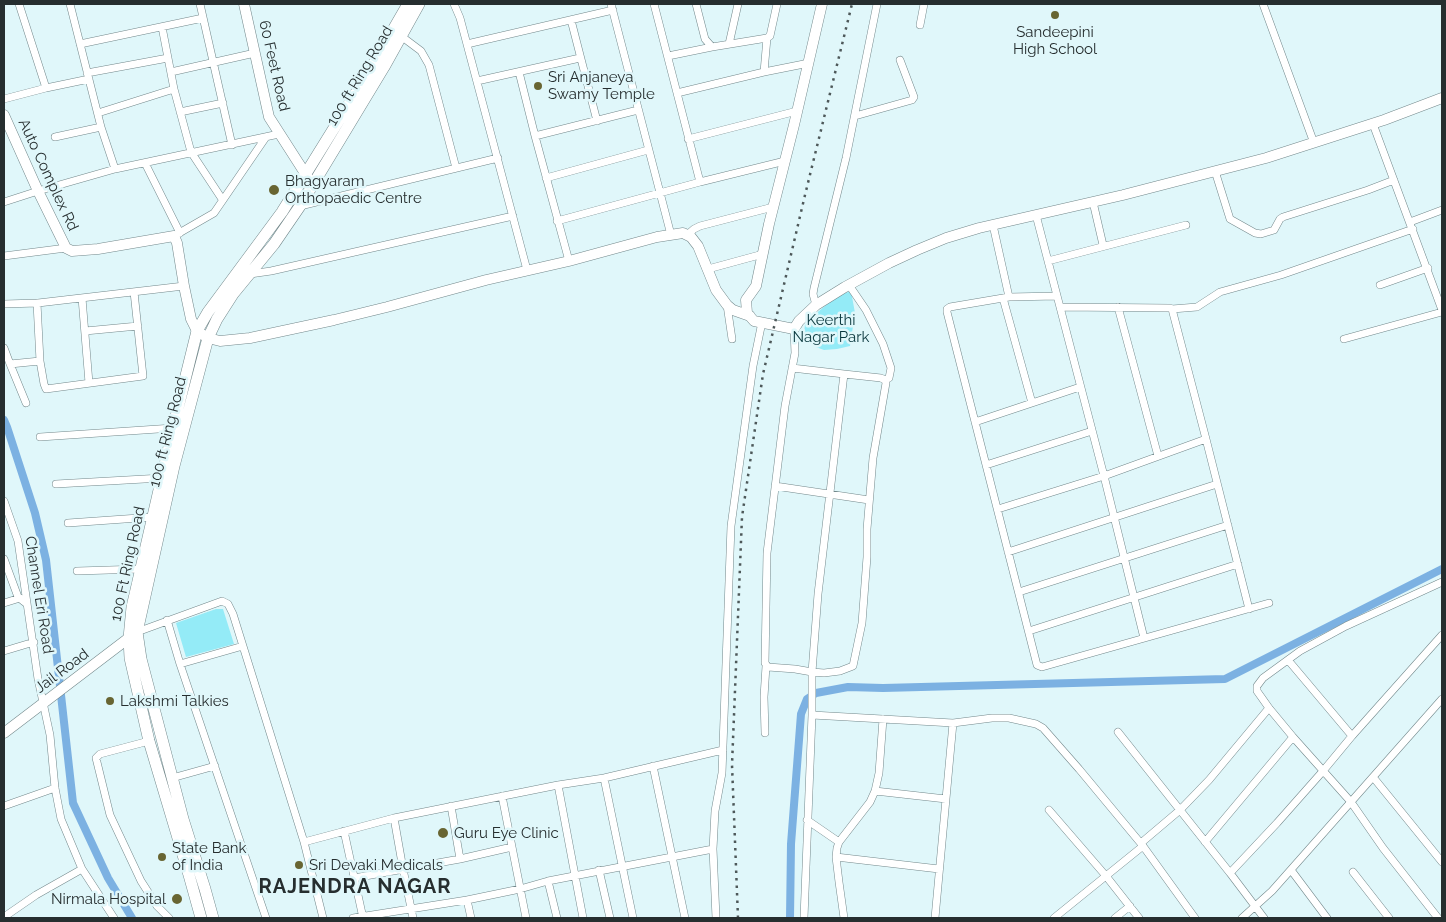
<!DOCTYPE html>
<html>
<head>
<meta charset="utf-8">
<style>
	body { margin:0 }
	#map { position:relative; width:1446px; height:922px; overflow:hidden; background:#e0f7fa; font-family:Raleway,sans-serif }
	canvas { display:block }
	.frame { position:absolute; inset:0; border:5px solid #262e2f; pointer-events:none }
</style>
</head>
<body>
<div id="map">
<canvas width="1446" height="922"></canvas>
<div class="frame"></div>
</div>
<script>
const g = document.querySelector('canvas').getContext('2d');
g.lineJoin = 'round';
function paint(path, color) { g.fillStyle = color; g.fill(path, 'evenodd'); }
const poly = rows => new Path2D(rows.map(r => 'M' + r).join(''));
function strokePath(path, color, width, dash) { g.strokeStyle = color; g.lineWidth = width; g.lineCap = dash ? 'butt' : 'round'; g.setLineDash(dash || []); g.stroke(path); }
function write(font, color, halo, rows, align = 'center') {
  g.font = font + ' Raleway,sans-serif'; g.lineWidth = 5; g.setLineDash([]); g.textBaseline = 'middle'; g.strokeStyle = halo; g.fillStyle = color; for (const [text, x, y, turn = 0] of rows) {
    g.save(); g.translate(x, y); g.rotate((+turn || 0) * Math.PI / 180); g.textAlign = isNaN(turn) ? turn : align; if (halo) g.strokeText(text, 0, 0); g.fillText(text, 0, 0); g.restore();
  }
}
paint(poly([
	[851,291,855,313,850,346,837,349,824,350,813,346,807,339,804,332,805,325,813,316,831,301,840,295],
	[216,609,223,609,234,644,186,657,176,623]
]), '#94ebf7');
strokePath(poly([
	[4,420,7,427,35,513,46,560,73,803,108,878,132,918],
	[790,918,791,844,801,714,807,699,816,693,848,687,883,688,1225,679,1442,569]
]), '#7cb1e2', 8);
const street = poly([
	[19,4,46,88],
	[70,4,101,127,115,169],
	[200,4,232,145],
	[454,4,460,18,527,270],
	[611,4,671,235],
	[654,4,700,182],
	[696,4,705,39,712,47,767,38,770,36,777,4],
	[1263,4,1314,143],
	[571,20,597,121],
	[920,25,924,4],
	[162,27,174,89,191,152,222,199],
	[401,36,421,51,429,65,456,168],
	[80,44,203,18],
	[467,44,613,10],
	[729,44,738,4],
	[668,56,712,47],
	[171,72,255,53],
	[519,72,535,136,569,261],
	[764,72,767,38],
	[87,73,168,58],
	[477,81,580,58],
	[677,93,764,72,809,63],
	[4,99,46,88,89,79],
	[180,112,223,103],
	[98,113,174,89],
	[855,116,912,100,914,97,900,60],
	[1373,124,1442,310],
	[535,136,638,110],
	[55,137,101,127],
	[688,139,797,111],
	[145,163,180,233],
	[1215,171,1230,219,1255,233,1261,234,1274,230,1280,219,1283,217,1368,190,1394,180],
	[546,178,648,150],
	[4,202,38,191,115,169,279,134],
	[1093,202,1103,245],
	[300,206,498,158],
	[1036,215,1104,476,1144,638],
	[557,221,700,182,785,161],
	[1410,222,1442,210],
	[993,225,1009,297],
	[687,235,694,229,700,226,773,207],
	[174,236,214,213,266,137],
	[4,256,66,248],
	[1048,261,1186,225],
	[708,269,763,254],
	[250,274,271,271,513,216],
	[849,285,866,310,883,344,891,368,889,378,885,380],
	[1380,285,1428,268],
	[1057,296,1009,297,950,307,947,309,947,312,1037,665,1042,667,1269,603],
	[82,298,89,383],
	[1003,298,1032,403],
	[4,304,38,303,184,286],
	[727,305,732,339],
	[816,305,813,294,814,288,846,158,877,4],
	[1060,307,1170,308,1172,309,1206,439,1249,609],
	[1118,307,1158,456],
	[1172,309,1197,307,1220,292,1281,275,1413,229],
	[794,329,795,353,785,406,767,553,765,663,768,667,795,669,812,672,812,715,804,918],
	[85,331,138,326],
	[1344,339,1442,312],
	[4,348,10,364,40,361,37,303],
	[40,361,44,384,46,389,143,376,134,292],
	[10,364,26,403],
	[792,368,844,374,818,594,812,672,824,673,840,671,853,666,862,623,867,557,867,529,873,458,886,383,885,380,881,378,844,374],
	[975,422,1080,387],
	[40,437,173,428],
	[986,465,1092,431],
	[56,484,162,478],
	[775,486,869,500],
	[4,501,18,541,38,679,50,735,55,788,61,819,82,869,114,918],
	[998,509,1104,476,1206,439],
	[68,523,153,517],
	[1008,552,1217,484],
	[4,559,18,597,27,604],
	[77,571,141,569],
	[1019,592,1228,525],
	[4,603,20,598],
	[167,620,180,664,266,918],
	[1029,631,1238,564],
	[137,632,222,601,228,604,233,614,304,842,394,818,558,785,604,778,723,750],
	[4,651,34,642],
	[1288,660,1352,736],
	[180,664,243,646],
	[812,715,953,723,992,718,1009,718,1036,724,1043,728,1079,769,1143,846,1195,918],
	[1118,732,1230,873],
	[765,733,764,697,766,666],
	[149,741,100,754,96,758,110,815,141,881,157,906,169,918],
	[653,766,685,918],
	[1373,777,1442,862],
	[172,778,215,766],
	[604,778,633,918],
	[558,785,583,918],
	[875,791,946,799],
	[502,796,526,918],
	[4,806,55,788],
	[451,806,460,859],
	[1049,810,1106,876,1139,918],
	[394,818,403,869,413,918],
	[807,820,839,842],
	[344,831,363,918],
	[304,842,323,918],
	[1205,842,1293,737],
	[1141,843,1180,810,1209,780,1269,708],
	[836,857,939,869],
	[599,870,610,918],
	[1291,870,1327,918],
	[1353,872,1389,918],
	[354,878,460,859,512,847],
	[548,881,557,918],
	[467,900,471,918],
	[4,917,36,895,82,869],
	[353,918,467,900,520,889,548,881,713,849],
	[716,918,713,849,715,811,722,773,731,526,753,366,762,322],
	[844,918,839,882,836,857,837,848,839,842,870,802,875,791,879,773,883,719],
	[935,918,953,723],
	[1054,918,1143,846],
	[1115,918,1130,906],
	[1242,918,1272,891,1442,699],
	[1264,918,1230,873,1277,823,1323,771,1352,736,1442,635],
	[1438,918,1383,848,1351,802,1293,737,1269,708,1257,691,1257,686,1263,678,1300,651,1346,626,1442,582]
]);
const secondary = poly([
	[244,4,269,117,310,181],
	[822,4,794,125,769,224,756,286,746,300,747,313,754,321,794,329,799,321,816,305,845,287,889,263,917,250,946,238,979,228,1123,195,1266,158,1384,120,1442,98],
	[4,115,38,191,66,248,72,251,98,249,174,236,177,243,184,286,191,319,197,331,208,338,220,341,250,338,334,320,387,307,486,280,569,261,657,237,683,233,691,237,698,246,716,290,727,305,733,310,750,316],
	[4,733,134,634]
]);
const primary = poly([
	[201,918,189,875,149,741,130,658,129,638,132,607,177,412,197,331,208,312,282,212,367,75,408,4],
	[213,918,205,889,183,819,141,659,137,632,174,466,208,338,217,319,233,294,274,244,300,206,384,67,419,4]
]);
strokePath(street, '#73888b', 8);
strokePath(secondary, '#73888b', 11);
strokePath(primary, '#73888b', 12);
strokePath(street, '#fff', 7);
strokePath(secondary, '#fff', 10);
strokePath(primary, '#fff', 11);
strokePath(poly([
	[738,918,732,765,742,517,763,374,805,195,852,4]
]), '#4d5859', 2.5, [2.5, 5]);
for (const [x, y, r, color] of [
	[1055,15,5,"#686532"],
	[538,86,5,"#686532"],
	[274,190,6,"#686532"],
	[110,701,5,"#686532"],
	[443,833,6,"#686532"],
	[162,857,5,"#686532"],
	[299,865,5,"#686532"],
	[177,899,6,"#686532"]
]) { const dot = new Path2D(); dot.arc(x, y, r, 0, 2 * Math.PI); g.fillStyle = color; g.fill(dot); strokePath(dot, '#e0f7fa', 2); }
write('15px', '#262e2f', '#e0f7fa', [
	["Sandeepini",1055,32,"center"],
	["High School",1055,49,"center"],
	["Sri Anjaneya",548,77],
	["Swamy Temple",548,94],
	["Bhagyaram",285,181],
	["Orthopaedic Centre",285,198],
	["Lakshmi Talkies",120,701],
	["Guru Eye Clinic",454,833],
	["State Bank",172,848],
	["of India",172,865],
	["Sri Devaki Medicals",309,865],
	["Nirmala Hospital",166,899,"right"]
], 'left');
write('15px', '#262e2f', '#e0f7fa', [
	["60 Feet Road",274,66,77],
	["100 ft Ring Road",360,76,-59],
	["Auto Complex Rd",48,175,65],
	["100 ft Ring Road",168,432,-76],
	["100 Ft Ring Road",128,564,-78],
	["Channel Eri Road",39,595,81],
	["Jail Road",62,671,-37]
]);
write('15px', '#09373d', '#e0f7fa', [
	["Keerthi",831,320],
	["Nagar Park",831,337]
]);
g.letterSpacing = '1px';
write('bold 20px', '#262e2f', '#e0f7fa', [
	["RAJENDRA NAGAR",355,887]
]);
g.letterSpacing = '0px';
</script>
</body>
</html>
